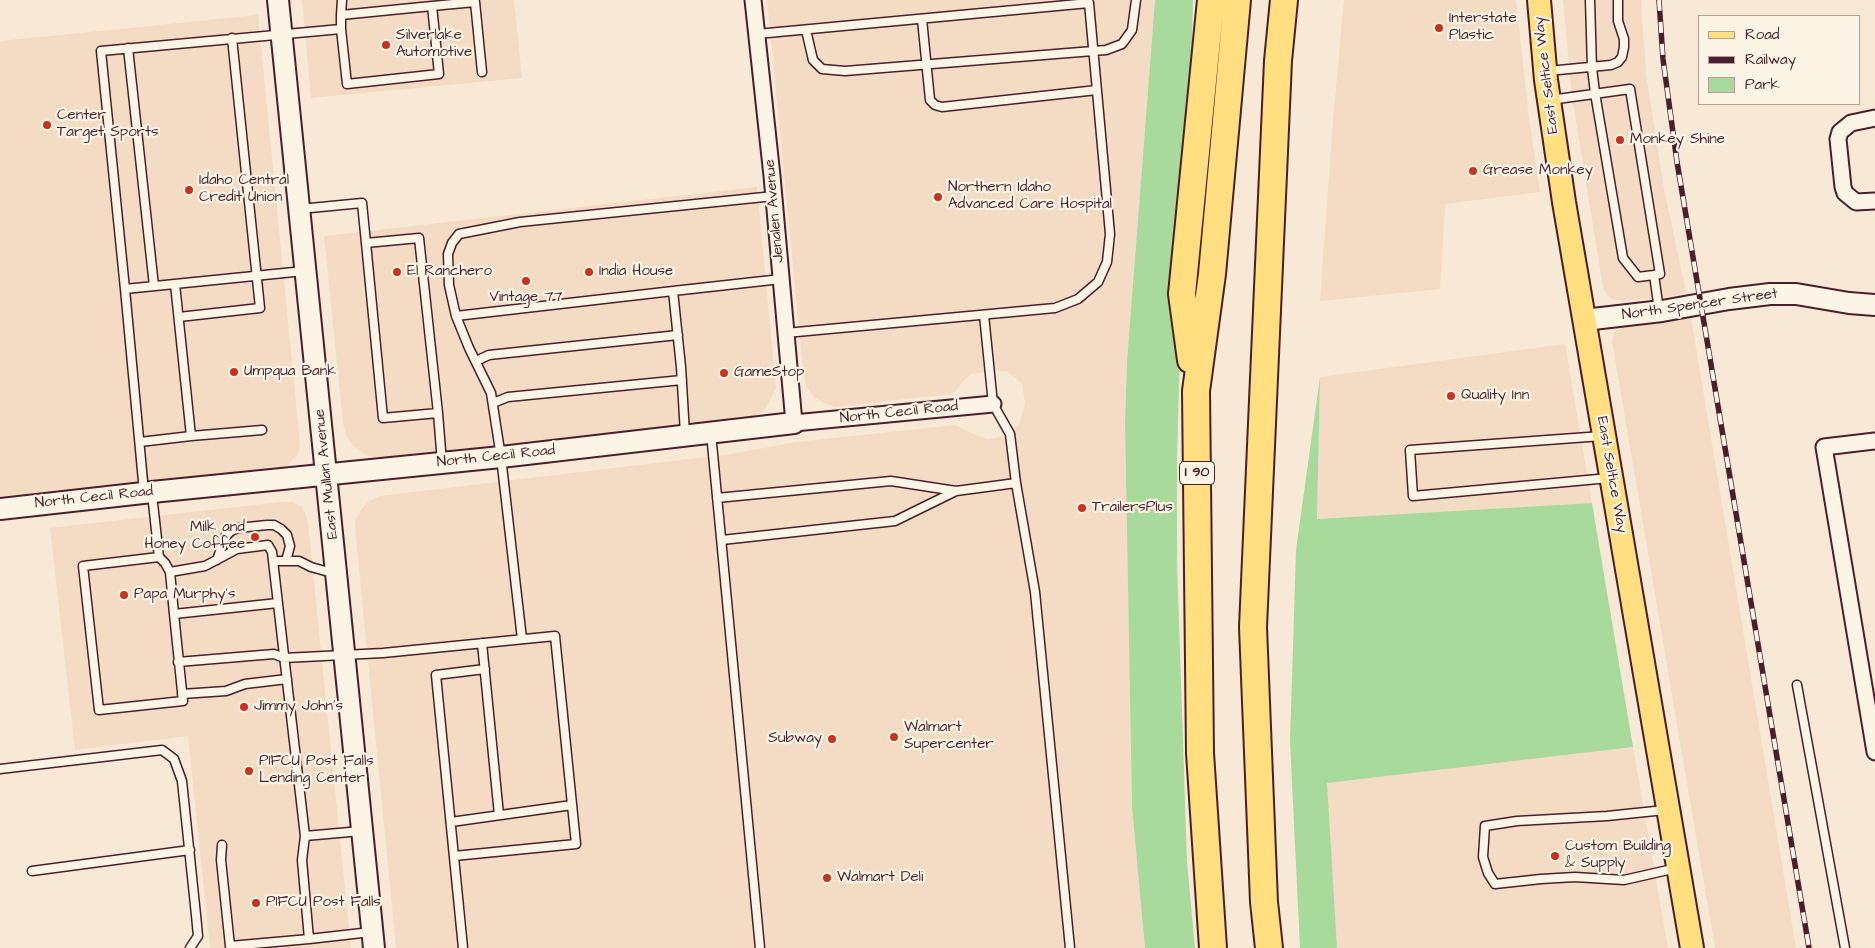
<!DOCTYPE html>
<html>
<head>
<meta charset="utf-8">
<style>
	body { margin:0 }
	#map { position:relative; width:1875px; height:948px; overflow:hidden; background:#f8e9d6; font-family:"Architects Daughter",sans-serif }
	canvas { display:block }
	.legend { position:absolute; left:1698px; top:15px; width:162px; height:90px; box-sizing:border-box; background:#fcf5e5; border:1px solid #b59f9b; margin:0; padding:6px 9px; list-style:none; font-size:15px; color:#4a1f2b }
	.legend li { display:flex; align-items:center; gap:10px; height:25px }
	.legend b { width:25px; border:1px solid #b59f9b }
</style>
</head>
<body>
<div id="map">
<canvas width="1875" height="948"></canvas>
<ul class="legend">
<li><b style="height:6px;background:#ffdf80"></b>Road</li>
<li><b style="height:6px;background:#4a1f2b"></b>Railway</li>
<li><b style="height:14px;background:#a8da9b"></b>Park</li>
</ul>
</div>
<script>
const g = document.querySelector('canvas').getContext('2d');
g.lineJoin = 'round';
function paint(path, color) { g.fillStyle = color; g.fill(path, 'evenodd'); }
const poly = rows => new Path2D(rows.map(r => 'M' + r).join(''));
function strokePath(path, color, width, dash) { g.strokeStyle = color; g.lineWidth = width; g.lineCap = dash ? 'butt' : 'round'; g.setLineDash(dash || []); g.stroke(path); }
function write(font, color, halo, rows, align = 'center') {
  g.font = font + ' "Architects Daughter",sans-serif'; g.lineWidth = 4.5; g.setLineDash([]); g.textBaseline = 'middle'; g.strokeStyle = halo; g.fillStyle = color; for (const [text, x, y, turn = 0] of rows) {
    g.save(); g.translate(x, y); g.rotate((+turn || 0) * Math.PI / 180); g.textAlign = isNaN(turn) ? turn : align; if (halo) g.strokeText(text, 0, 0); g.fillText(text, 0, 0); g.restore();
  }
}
paint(poly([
	[302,0,514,0,522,78,311,98],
	[767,0,1155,0,1127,361,1125,423,1132,807,1145,948,396,948,356,538,355,522,361,510,369,501,380,496,731,454,797,442,955,425,978,436,988,439,1006,436,1020,422,1025,403,1022,384,1017,379,1007,372,995,370,971,374,964,380,956,391,951,394,835,407,824,403,814,397,806,386,803,369],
	[1344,0,1516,0,1529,118,1540,192,1445,204,1440,289,1320,301,1333,120],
	[1563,0,1641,0,1646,74,1664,189,1686,292,1674,296,1623,301,1612,299,1606,294,1603,287,1572,97],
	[258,15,300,444,298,454,287,466,276,469,0,498,0,41],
	[757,187,776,388,766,408,760,413,751,417,384,458,373,457,363,453,352,445,346,436,343,423,324,236],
	[1691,318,1796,948,1715,948,1612,341,1615,331,1627,326],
	[1565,344,1592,503,1317,519,1320,377],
	[281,502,293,502,301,507,306,515,308,523,351,948,210,948,188,736,75,750,50,528],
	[1633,747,1668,948,1337,948,1325,783]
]), '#f4dbc4');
paint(poly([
	[1155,0,1193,0,1190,132,1183,243,1177,462,1177,562,1187,862,1195,948,1145,948,1132,807,1125,423,1127,361],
	[1320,377,1317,519,1592,503,1633,747,1327,783,1337,948,1300,948,1290,741,1296,550]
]), '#a8da9b');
const lane = poly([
	[1590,0,1592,68,1595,93,1623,258,1638,277,1654,275,1659,310],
	[432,6,475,2,482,72],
	[341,15,342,0],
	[922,19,930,100,935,105,942,107,1097,90],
	[806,30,813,60,822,69,845,71,1093,51,1106,50,1122,44,1132,30,1136,0],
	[757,34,1089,3,1110,234,1107,262,1098,282,1078,299,1055,308,786,333],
	[128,48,154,286],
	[1548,71,1611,65,1618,62,1622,57,1624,47,1624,39,1618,21,1618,0],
	[1550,100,1630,89,1660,274,1654,275],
	[300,209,362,203,366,243,383,418,438,413,419,238,366,243],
	[304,271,125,289,101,51,341,29,347,84,439,74,432,6,341,15,341,29],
	[125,289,144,492],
	[984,315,993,404,1010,434,1016,483,1035,592,1070,948],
	[456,316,449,285,448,254,452,243,459,234,520,222,774,196],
	[179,317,260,308,232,38],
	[476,361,489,355,678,335],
	[493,403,508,397,682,380],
	[438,413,442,463],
	[711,433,760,948],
	[685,434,681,367,673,291,781,279],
	[191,436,262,430],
	[1602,436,1410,450,1413,496,1609,478],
	[140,442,191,436,175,284],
	[152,494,159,557,165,563,170,572,174,614,278,603],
	[717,498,891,481,956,491,1016,483],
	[722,540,895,521,956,491],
	[159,557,83,566,99,710,183,701,174,614],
	[217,560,225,537,231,531,238,528,267,525,274,525,281,529,287,535,290,546,286,561],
	[273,561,299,561,311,567,336,574],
	[170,572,205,566,237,549,268,545,272,552,305,836,361,831],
	[522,639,501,457,491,393,469,348,456,316,673,291],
	[482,643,499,815],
	[178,662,274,654,284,658,383,653,555,636,576,844,454,856],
	[1797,685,1845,948],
	[182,694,226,691,245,684,287,679],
	[0,769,162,750,174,759,182,781,196,915,198,936,190,948],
	[1665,810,1607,816,1517,821,1485,826,1483,857,1488,873,1495,884,1541,879,1575,877,1624,880,1677,868],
	[451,822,572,805],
	[305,836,302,860,309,939,371,932],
	[222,845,221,860,230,946,309,939],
	[32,871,190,850],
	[463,948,436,675,485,669]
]);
const street = poly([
	[753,0,772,176,794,423,993,404],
	[1875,118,1851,123,1840,132,1838,139,1843,187,1845,193,1856,202,1875,201],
	[1875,441,1824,447,1875,752]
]);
const secondary = poly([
	[278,0,374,948],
	[1584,320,1662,311,1729,299,1770,294,1796,294,1849,303,1875,305],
	[0,509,152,492,501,457,794,423]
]);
const primary = poly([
	[1539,0,1546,80,1564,202,1692,948]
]);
const highway = poly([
	[1191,360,1182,294,1211,0],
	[1213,948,1200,753,1196,391,1212,274,1237,0],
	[1269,948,1264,902,1253,627,1278,61,1284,0]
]);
strokePath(lane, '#4a1f2b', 11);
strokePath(street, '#4a1f2b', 19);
strokePath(secondary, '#4a1f2b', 24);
strokePath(primary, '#4a1f2b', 26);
strokePath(highway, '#4a1f2b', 30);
strokePath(lane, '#fcf5e5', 8);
strokePath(street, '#fcf5e5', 15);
strokePath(secondary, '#fcf5e5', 20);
strokePath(primary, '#ffdf80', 22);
strokePath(highway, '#ffdf80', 26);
const rail = poly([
	[1659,0,1663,59,1677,162,1809,948]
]);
strokePath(rail, '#4a1f2b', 5.5);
strokePath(rail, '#fcf5e5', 4, [11]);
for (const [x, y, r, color] of [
	[1439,28,5,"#c8321e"],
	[386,45,5,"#c8321e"],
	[47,125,5,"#c8321e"],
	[1620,140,5,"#c8321e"],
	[1473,171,5,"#c8321e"],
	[189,190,5,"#c8321e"],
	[938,197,5,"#c8321e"],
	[397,272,5,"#c8321e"],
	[589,272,5,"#c8321e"],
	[526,281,5,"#c8321e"],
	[234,372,5,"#c8321e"],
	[724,373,5,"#c8321e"],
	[1451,396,5,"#c8321e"],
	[1082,508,5,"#c8321e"],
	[255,537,5,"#c8321e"],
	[124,595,5,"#c8321e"],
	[244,707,5,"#c8321e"],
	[894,737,5,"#c8321e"],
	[832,739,5,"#c8321e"],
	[249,771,5,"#c8321e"],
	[1555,856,5,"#c8321e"],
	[827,878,5,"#c8321e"],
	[256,903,5,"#c8321e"]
]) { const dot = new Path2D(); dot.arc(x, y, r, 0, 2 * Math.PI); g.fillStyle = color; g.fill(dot); strokePath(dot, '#fcf5e5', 2); }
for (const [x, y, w] of [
	[1197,473,35]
]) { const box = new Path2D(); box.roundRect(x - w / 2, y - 11.5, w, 23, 4); g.fillStyle = '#fcf5e5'; g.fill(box); strokePath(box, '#4a1f2b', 1); }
write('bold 14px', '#4a1f2b', null, [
	["I 90",1197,473]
]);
write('15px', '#4a1f2b', '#fcf5e5', [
	["Interstate",1449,19],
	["Plastic",1449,36],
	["Silverlake",396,36],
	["Automotive",396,53],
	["Center",57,116],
	["Target Sports",57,133],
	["Monkey Shine",1630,140],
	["Grease Monkey",1483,171],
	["Idaho Central",199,181],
	["Credit Union",199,198],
	["Northern Idaho",948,188],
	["Advanced Care Hospital",948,205],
	["El Ranchero",407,272],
	["India House",599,272],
	["Vintage 77",526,298,"center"],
	["Umpqua Bank",244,372],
	["GameStop",734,373],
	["Quality Inn",1461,396],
	["TrailersPlus",1092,508],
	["Milk and",245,528,"right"],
	["Honey Coffee",245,545,"right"],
	["Papa Murphy's",134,595],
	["Jimmy John's",254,707],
	["Walmart",904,728],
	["Supercenter",904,745],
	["Subway",822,739,"right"],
	["P1FCU Post Falls",259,762],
	["Lending Center",259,779],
	["Custom Building",1565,847],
	["& Supply",1565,864],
	["Walmart Deli",837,878],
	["P1FCU Post Falls",266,903]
], 'left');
write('15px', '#4a1f2b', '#fcf5e5', [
	["East Seltice Way",1547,75,-97],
	["Jenalen Avenue",775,211,-95],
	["North Spencer Street",1700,305,-8],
	["North Cecil Road",899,413,-6],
	["North Cecil Road",496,457,-6],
	["East Mullan Avenue",327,474,-96],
	["East Seltice Way",1611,475,80],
	["North Cecil Road",94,498,-6]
]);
</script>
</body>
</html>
